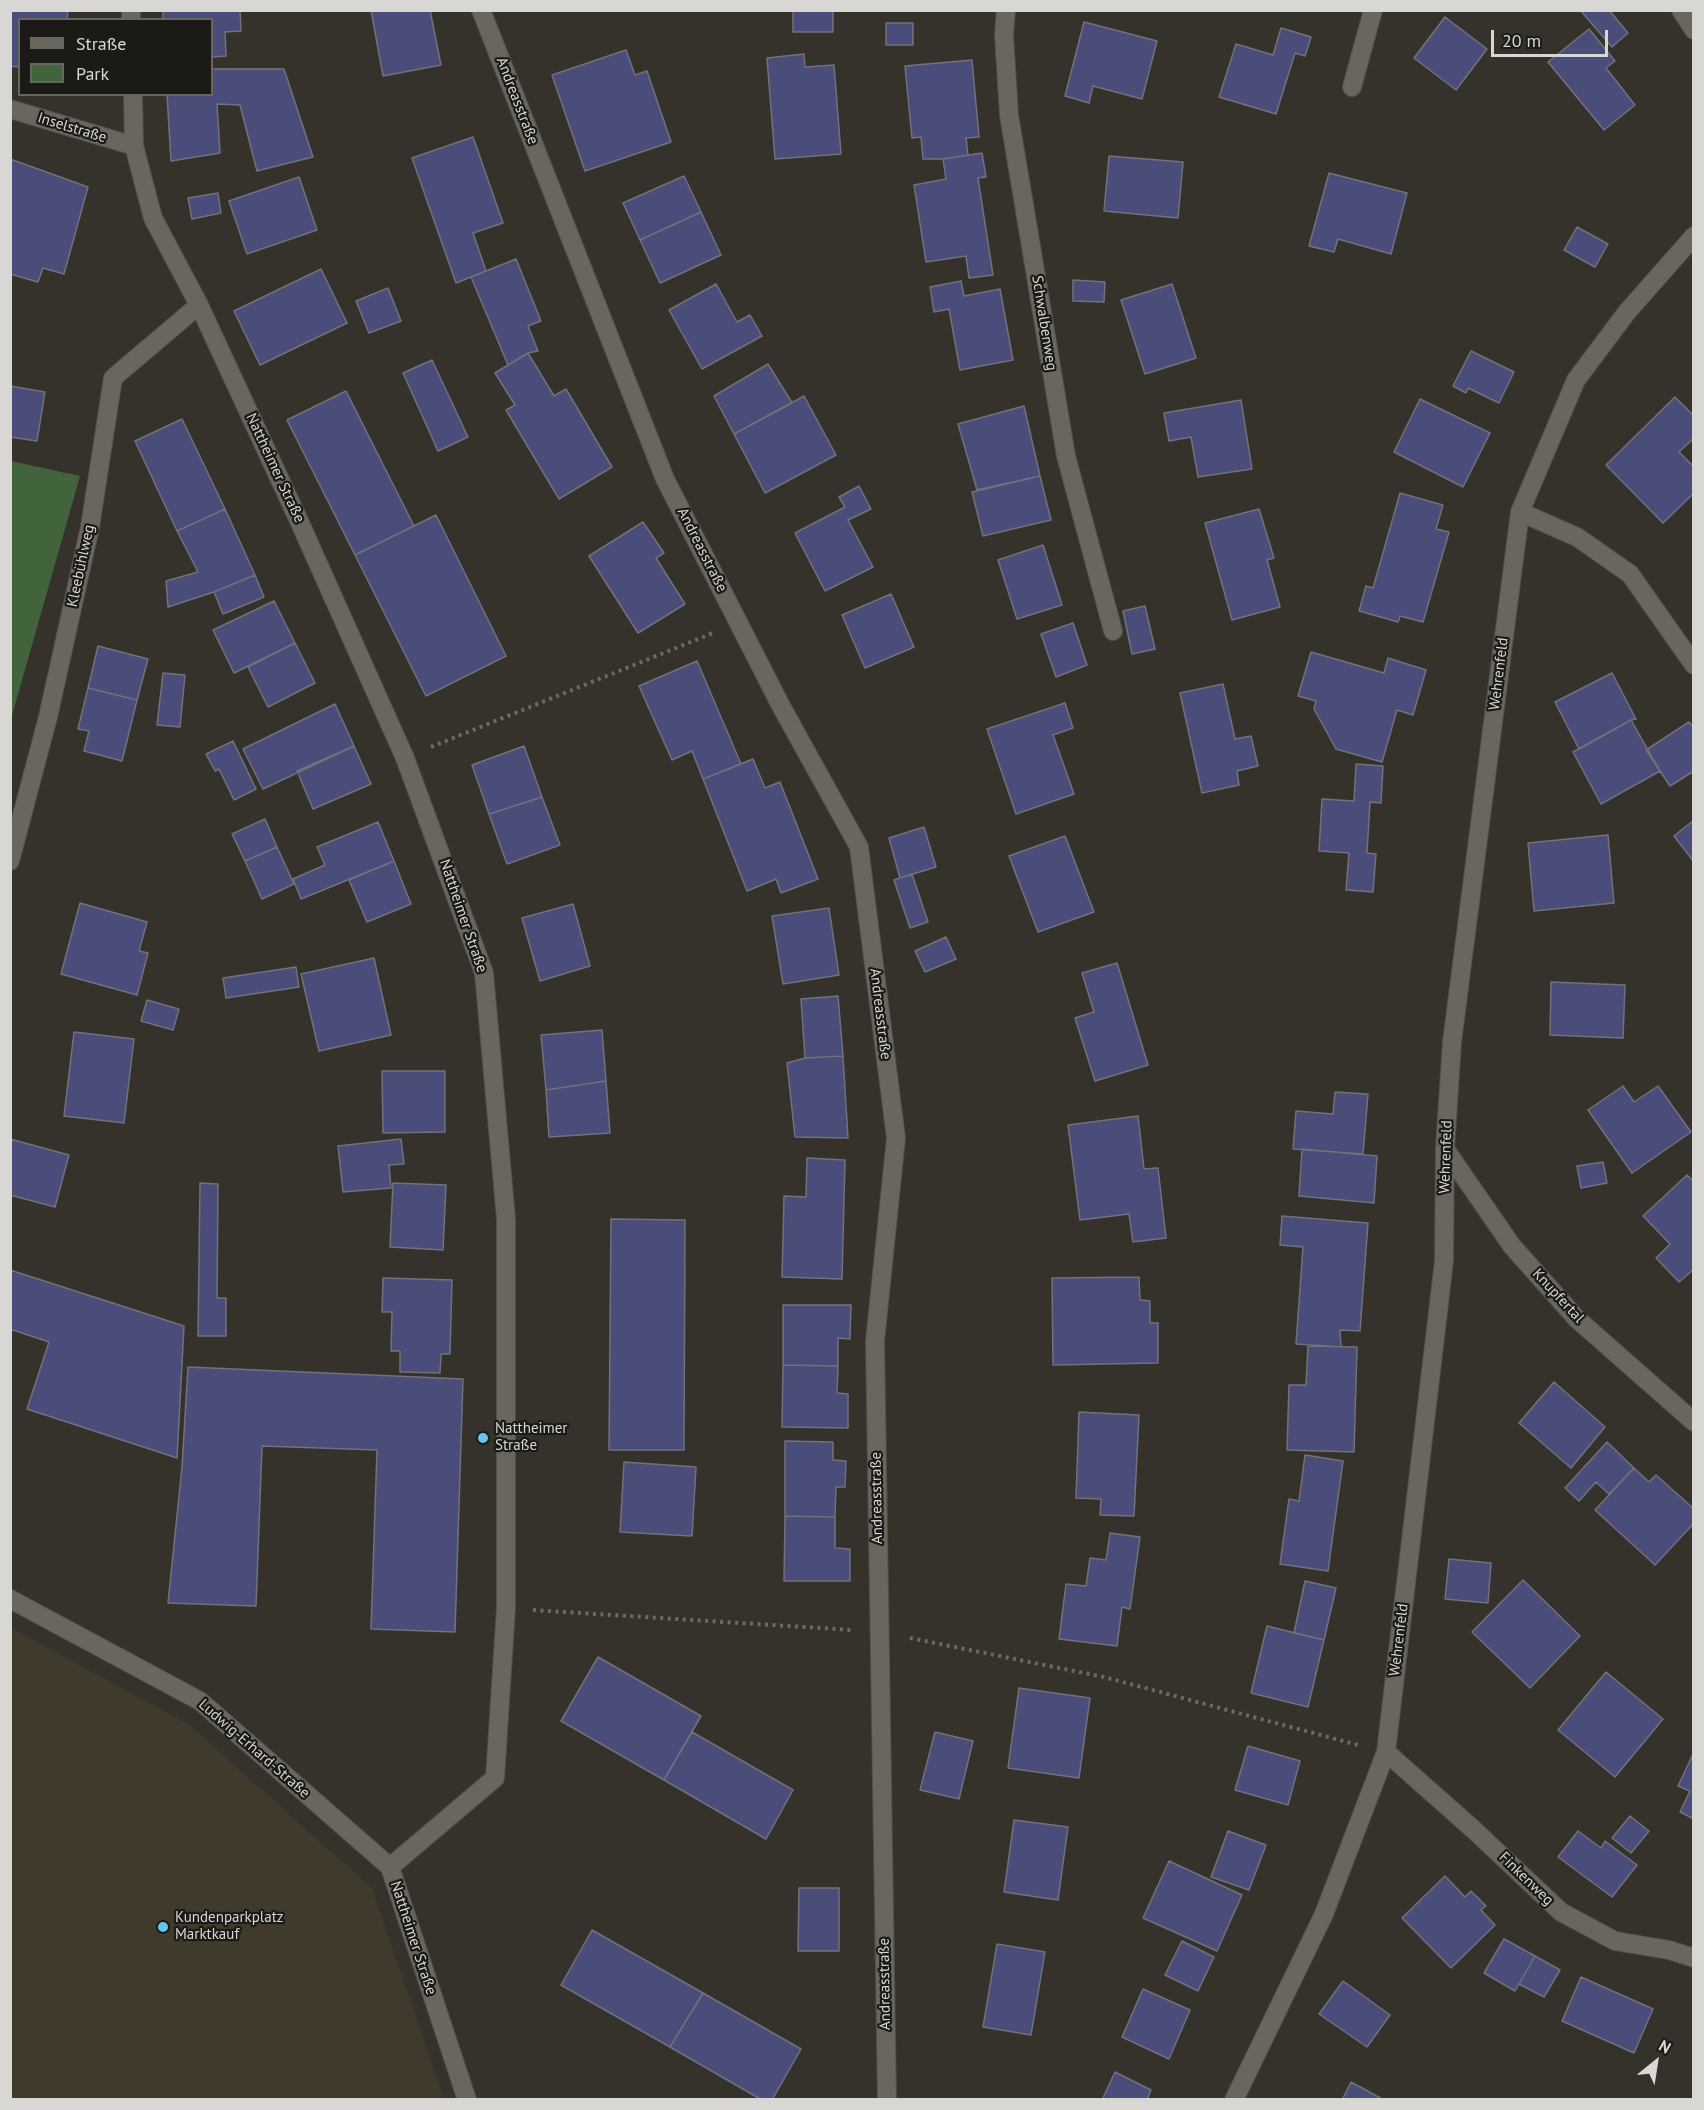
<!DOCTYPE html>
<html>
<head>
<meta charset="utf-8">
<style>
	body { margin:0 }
	#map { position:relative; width:1704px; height:2110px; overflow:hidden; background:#35322b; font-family:"PT Sans",sans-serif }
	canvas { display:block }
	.frame { position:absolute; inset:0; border:12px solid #d9d7d3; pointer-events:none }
	.legend { position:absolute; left:18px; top:18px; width:195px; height:78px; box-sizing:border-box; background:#1c1a17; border:2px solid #686662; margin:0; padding:8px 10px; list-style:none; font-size:18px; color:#d9d7d3 }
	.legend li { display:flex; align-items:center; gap:12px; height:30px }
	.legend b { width:30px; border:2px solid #686662 }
	.north { position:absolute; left:1626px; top:2032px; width:60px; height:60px; -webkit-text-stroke:4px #1c1a17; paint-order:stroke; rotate:30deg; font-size:16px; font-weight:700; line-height:24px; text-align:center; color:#d9d7d3 }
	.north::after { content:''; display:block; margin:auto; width:21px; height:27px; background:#d9d7d3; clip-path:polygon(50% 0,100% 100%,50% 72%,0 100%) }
	.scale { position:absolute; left:1491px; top:30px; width:117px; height:27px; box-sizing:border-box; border:3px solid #d9d7d3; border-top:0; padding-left:8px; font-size:18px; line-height:21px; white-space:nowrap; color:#d9d7d3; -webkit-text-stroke:4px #1c1a17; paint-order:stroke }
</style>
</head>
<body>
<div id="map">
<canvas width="1704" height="2110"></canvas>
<div class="frame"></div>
<ul class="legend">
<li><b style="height:8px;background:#69665e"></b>Straße</li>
<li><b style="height:16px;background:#42643d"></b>Park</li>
</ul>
<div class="north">N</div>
<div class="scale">20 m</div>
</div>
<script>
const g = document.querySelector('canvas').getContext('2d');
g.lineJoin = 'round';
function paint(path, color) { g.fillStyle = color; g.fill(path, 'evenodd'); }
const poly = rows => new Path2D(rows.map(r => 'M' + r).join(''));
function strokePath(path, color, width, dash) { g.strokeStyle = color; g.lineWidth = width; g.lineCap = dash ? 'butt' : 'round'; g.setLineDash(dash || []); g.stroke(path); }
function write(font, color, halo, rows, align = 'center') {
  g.font = font + ' "PT Sans",sans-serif'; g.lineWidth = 4.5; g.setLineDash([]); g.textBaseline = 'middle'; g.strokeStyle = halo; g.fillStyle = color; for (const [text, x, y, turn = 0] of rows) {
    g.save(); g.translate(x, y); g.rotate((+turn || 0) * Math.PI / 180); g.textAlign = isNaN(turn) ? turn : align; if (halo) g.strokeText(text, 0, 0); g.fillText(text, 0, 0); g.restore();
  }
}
paint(poly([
	[11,1628,188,1724,372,1888,444,2099,11,2099]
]), '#403a2d');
paint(poly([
	[11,461,80,476,11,719,10,461]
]), '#42643d');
const building = poly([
	[10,10,68,10,67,20,20,20,20,67,10,66,10,10],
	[163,10,240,10,241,31,225,32,226,56,212,57,212,20,163,20,163,10],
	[371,10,430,10,441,65,383,76,371,10],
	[793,10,833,10,833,32,793,32,793,10],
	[1580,10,1609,10,1628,33,1612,47,1580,10],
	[1445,17,1487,49,1456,90,1414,58,1445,17],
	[1084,22,1157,41,1142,99,1093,86,1089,103,1065,96,1084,22],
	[886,23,913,23,913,45,886,45,886,23],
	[1281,28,1311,37,1305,56,1295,53,1276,114,1219,97,1236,44,1273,55,1281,28],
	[1589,29,1615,61,1606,68,1635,105,1604,130,1548,62,1589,29],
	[626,50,635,75,647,71,671,142,585,171,552,75,626,50],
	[804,54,805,67,834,65,841,154,775,159,767,58,804,54],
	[972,60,979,137,966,138,968,155,943,159,923,159,921,137,912,138,905,66,972,60],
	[212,69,284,69,313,157,257,171,240,105,217,104,220,153,171,161,167,94,212,94,212,69],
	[473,137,503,223,473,233,486,271,456,283,412,158,473,137],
	[982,153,986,177,978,178,993,275,969,278,966,256,926,262,914,185,946,179,943,159,982,153],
	[1109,156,1183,162,1178,218,1104,211,1109,156],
	[10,159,88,187,64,274,43,268,38,282,10,274,10,159],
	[1329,173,1407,193,1391,254,1338,239,1334,252,1309,246,1329,173],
	[684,176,701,212,640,240,623,203,684,176],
	[299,177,317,230,247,254,229,201,299,177],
	[218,193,221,213,192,219,188,198,218,193],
	[701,212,721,255,660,283,640,240,701,212],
	[1577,227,1608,244,1595,267,1564,250,1577,227],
	[516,259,541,321,528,326,538,351,528,353,508,365,471,277,516,259],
	[321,269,347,323,260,365,234,311,321,269],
	[1073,280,1105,282,1104,302,1073,301,1073,280],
	[961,281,964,296,1000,289,1013,360,960,370,949,309,934,312,930,287,961,281],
	[716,284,737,322,750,315,762,336,702,369,669,310,716,284],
	[1172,284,1196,358,1145,374,1121,300,1172,284],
	[388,288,401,321,369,333,356,301,388,288],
	[1471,351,1514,372,1499,403,1468,388,1466,393,1453,386,1471,351],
	[528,353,554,396,566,389,612,467,559,499,506,410,515,405,495,373,528,353],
	[432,360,468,437,438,451,403,373,432,360],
	[768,364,792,403,734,434,714,396,768,364],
	[10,386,45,392,37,441,10,437,10,386],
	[346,391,414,526,355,555,287,420,346,391],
	[804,396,836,455,765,493,734,434,804,396],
	[1675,397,1694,416,1694,438,1679,452,1694,467,1694,493,1663,523,1606,465,1675,397],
	[1420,399,1490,433,1463,487,1394,452,1420,399],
	[1241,400,1252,469,1198,477,1191,437,1169,441,1164,413,1241,400],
	[1024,406,1040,476,977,490,958,424,1024,406],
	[182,419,225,509,177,531,135,441,182,419],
	[1040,476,1051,520,983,536,972,492,1040,476],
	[859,486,871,509,848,520,873,567,825,591,795,533,845,507,839,497,859,486],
	[1400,493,1443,505,1436,529,1449,532,1423,622,1400,616,1398,622,1359,611,1366,586,1373,588,1400,493],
	[225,509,255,575,214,592,168,607,166,581,198,572,177,531,225,509],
	[1259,509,1274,558,1267,560,1280,607,1232,620,1205,523,1259,509],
	[436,515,506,656,426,696,355,555,436,515],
	[643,522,664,553,656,558,685,604,638,633,589,556,643,522],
	[1043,545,1062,605,1017,619,998,560,1043,545],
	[255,575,264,597,223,614,214,592,255,575],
	[891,594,914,647,865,668,842,615,891,594],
	[274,601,295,643,234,673,213,630,274,601],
	[1145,606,1155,649,1132,654,1123,611,1145,606],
	[1073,623,1087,665,1056,677,1041,634,1073,623],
	[295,643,315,683,268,707,248,667,295,643],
	[98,646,148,659,137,700,88,688,98,646],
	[1311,652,1384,673,1388,658,1426,670,1413,715,1397,710,1382,762,1336,749,1314,709,1316,701,1298,696,1311,652],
	[697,661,741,764,703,779,692,751,672,760,639,686,697,661],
	[163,673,185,675,180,727,157,725,163,673],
	[1612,673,1636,719,1631,720,1579,749,1555,702,1612,673],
	[1223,684,1235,739,1251,736,1258,766,1237,771,1239,785,1202,793,1180,693,1223,684],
	[88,688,137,700,122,761,84,751,89,731,78,729,88,688],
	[1065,703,1073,728,1053,735,1074,794,1016,814,987,729,1065,703],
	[335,704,354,746,263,789,243,749,335,704],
	[1631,720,1660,771,1601,804,1573,752,1631,720],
	[1689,722,1694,728,1694,771,1670,786,1646,750,1689,722],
	[233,741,256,789,234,800,219,769,215,771,206,754,233,741],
	[354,746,371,784,313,809,297,771,354,746],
	[524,746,542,797,489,814,472,765,524,746],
	[753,759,765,788,780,782,818,879,781,893,776,879,747,891,703,779,753,759],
	[1356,764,1383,766,1381,803,1370,802,1367,853,1376,854,1373,892,1346,890,1349,853,1319,851,1322,799,1354,801,1356,764],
	[542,797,560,845,507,864,489,814,542,797],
	[265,819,277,847,245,861,232,834,265,819],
	[1694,820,1694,862,1674,836,1694,820],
	[378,822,394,861,301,899,293,879,325,865,317,847,378,822],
	[924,827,936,867,900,878,889,838,924,827],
	[1608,835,1614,903,1534,911,1528,843,1608,835],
	[1065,836,1094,912,1038,932,1009,856,1065,836],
	[277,847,294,884,262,899,245,861,277,847],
	[394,861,411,904,367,922,349,880,394,861],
	[912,874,928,922,910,928,894,880,912,874],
	[80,903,147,922,139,951,148,953,137,995,61,974,80,903],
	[573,904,590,966,540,981,522,918,573,904],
	[829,908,839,975,783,984,772,916,829,908],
	[946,937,956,959,925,972,915,951,946,937],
	[374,958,391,1035,319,1051,301,974,374,958],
	[1117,963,1148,1065,1095,1081,1075,1018,1094,1012,1082,973,1117,963],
	[296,967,299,987,226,998,223,978,296,967],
	[1551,982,1625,985,1623,1038,1550,1035,1551,982],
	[838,996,843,1056,805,1058,801,999,838,996],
	[147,1000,179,1009,173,1030,141,1021,147,1000],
	[602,1030,606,1081,546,1090,541,1035,602,1030],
	[74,1032,134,1039,124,1123,64,1116,74,1032],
	[843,1056,848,1138,795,1137,787,1063,805,1058,843,1056],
	[382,1071,445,1071,445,1132,383,1133,382,1071],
	[606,1081,610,1133,549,1137,546,1090,606,1081],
	[1623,1086,1634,1102,1658,1086,1691,1132,1632,1173,1588,1110,1623,1086],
	[1335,1092,1368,1094,1363,1154,1293,1149,1296,1111,1333,1114,1335,1092],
	[1138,1116,1144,1169,1158,1168,1166,1238,1133,1242,1129,1214,1080,1220,1068,1125,1138,1116],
	[10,1139,69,1155,55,1207,10,1195,10,1139],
	[401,1139,404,1164,389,1165,391,1188,343,1192,338,1146,401,1139],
	[1302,1149,1377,1156,1374,1203,1299,1196,1302,1149],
	[807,1158,845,1160,842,1279,782,1277,784,1196,806,1197,807,1158],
	[1603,1162,1607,1183,1581,1188,1577,1166,1603,1162],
	[1687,1175,1694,1182,1694,1269,1679,1282,1656,1258,1670,1244,1643,1216,1687,1175],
	[200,1183,218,1184,217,1298,226,1298,226,1336,198,1336,200,1183],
	[393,1183,446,1185,443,1250,390,1247,393,1183],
	[1282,1216,1368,1223,1360,1331,1340,1330,1341,1347,1296,1344,1303,1247,1280,1245,1282,1216],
	[611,1219,685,1220,684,1450,609,1450,611,1219],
	[10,1270,184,1326,177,1458,27,1409,49,1342,10,1329,10,1270],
	[1139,1277,1140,1300,1150,1301,1150,1323,1158,1323,1158,1363,1053,1365,1052,1278,1139,1277],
	[383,1278,452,1280,450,1354,441,1354,440,1373,400,1372,400,1351,391,1351,392,1312,382,1312,383,1278],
	[783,1305,851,1305,850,1339,838,1338,838,1366,783,1365,783,1305],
	[1308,1346,1357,1347,1354,1452,1287,1450,1289,1385,1306,1385,1308,1346],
	[783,1365,838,1366,837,1393,848,1394,848,1428,782,1427,783,1365],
	[188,1367,463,1379,455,1632,371,1629,377,1450,262,1446,256,1606,168,1603,182,1467,188,1367],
	[1554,1382,1605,1427,1571,1468,1519,1423,1554,1382],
	[1079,1412,1139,1415,1134,1516,1100,1515,1101,1499,1076,1498,1079,1412],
	[785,1441,833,1442,833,1460,846,1461,845,1487,836,1487,835,1517,785,1516,785,1441],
	[1607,1442,1634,1468,1609,1494,1596,1482,1579,1501,1565,1488,1607,1442],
	[1305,1455,1343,1461,1328,1571,1280,1564,1289,1499,1299,1501,1305,1455],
	[624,1462,696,1467,692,1536,620,1532,624,1462],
	[1634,1468,1649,1482,1656,1475,1694,1509,1694,1523,1655,1565,1595,1510,1634,1468],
	[785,1516,835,1517,835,1548,850,1549,850,1581,784,1581,785,1516],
	[1110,1533,1140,1537,1130,1609,1122,1607,1117,1646,1059,1639,1066,1584,1086,1586,1090,1558,1106,1560,1110,1533],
	[1449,1559,1491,1563,1488,1603,1445,1599,1449,1559],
	[1523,1580,1580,1636,1530,1688,1472,1632,1523,1580],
	[1305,1581,1336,1588,1324,1640,1294,1633,1305,1581],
	[1267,1626,1324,1640,1308,1707,1251,1693,1267,1626],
	[598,1657,701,1716,664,1780,561,1721,598,1657],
	[1606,1672,1663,1719,1615,1777,1558,1730,1606,1672],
	[1019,1688,1090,1698,1079,1778,1008,1768,1019,1688],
	[692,1732,793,1790,766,1839,664,1780,692,1732],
	[935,1732,973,1741,959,1799,920,1790,935,1732],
	[1248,1746,1300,1761,1288,1805,1235,1790,1248,1746],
	[1694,1752,1694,1819,1680,1812,1690,1791,1678,1786,1694,1752],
	[1630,1816,1649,1831,1631,1853,1612,1838,1630,1816],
	[1014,1820,1068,1827,1058,1900,1004,1892,1014,1820],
	[1228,1831,1266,1845,1249,1890,1211,1877,1228,1831],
	[1578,1831,1601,1848,1605,1841,1637,1865,1612,1897,1558,1857,1578,1831],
	[1169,1861,1242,1895,1217,1951,1143,1918,1169,1861],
	[1445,1876,1465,1897,1471,1891,1486,1906,1481,1910,1495,1925,1451,1968,1402,1918,1445,1876],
	[799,1888,839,1888,839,1951,798,1951,799,1888],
	[592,1930,703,1993,670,2047,561,1985,592,1930],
	[1504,1939,1535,1956,1515,1991,1484,1973,1504,1939],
	[1182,1941,1214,1957,1198,1991,1165,1975,1182,1941],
	[997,1944,1045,1952,1031,2035,983,2027,997,1944],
	[1535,1956,1560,1970,1544,1997,1519,1984,1535,1956],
	[1581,1977,1653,2009,1634,2053,1562,2021,1581,1977],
	[1343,1981,1390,2015,1367,2047,1319,2014,1343,1981],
	[1143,1989,1190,2010,1169,2059,1122,2037,1143,1989],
	[703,1993,801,2049,772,2100,762,2100,670,2047,703,1993],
	[1115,2072,1151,2090,1147,2100,1102,2100,1115,2072],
	[1351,2082,1384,2100,1342,2100,1351,2082]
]);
paint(building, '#4a4c7a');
strokePath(building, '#71727b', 1.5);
const minor = poly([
	[131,10,131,20],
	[481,10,665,479,781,706,859,847,896,1138,875,1341,887,2100],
	[1006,10,1004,35,1009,115,1066,456,1113,631],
	[1681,10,1694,30],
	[1352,87,1373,10],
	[133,94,134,146,153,218,199,305,300,523,405,758,484,973,506,1219,506,1608,495,1778,390,1867],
	[10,109,134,146],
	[1520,512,1577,537,1630,574,1694,665],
	[10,861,48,717,90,527,113,378,199,305],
	[1445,1149,1512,1246,1577,1319,1694,1422],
	[10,1599,200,1701,390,1867],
	[1386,1752,1474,1830,1561,1912,1615,1941,1669,1950,1694,1958],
	[390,1867,467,2100],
	[1234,2100,1324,1914,1386,1752,1444,1261,1445,1149,1452,1042,1520,512,1576,380,1627,312,1694,236]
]);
strokePath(minor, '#524f49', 20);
strokePath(poly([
	[431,747,713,633],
	[533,1610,852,1630],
	[910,1638,1104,1677,1358,1745]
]), '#6d6a64', 4, [3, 4.5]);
strokePath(minor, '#69665e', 18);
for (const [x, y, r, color] of [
	[483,1438,6,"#65c5ee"],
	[163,1927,6,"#65c5ee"]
]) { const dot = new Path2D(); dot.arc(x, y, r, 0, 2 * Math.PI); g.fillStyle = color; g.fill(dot); strokePath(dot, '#1c1a17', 2); }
write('15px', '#d9d7d3', '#1c1a17', [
	["Andreasstraße",517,101,69],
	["Inselstraße",72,128,17],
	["Schwalbenweg",1044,323,81],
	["Nattheimer Straße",275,468,65],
	["Andreasstraße",702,550,63],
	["Kleebühlweg",81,566,-78],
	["Wehrenfeld",1499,674,-83],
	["Nattheimer Straße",463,916,71],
	["Andreasstraße",880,1014,83],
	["Wehrenfeld",1446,1157,-88],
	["Knupfertal",1558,1296,47],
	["Andreasstraße",877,1498,-91],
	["Wehrenfeld",1399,1640,-83],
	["Ludwig-Erhard-Straße",254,1749,41],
	["Finkenweg",1526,1879,44],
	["Nattheimer Straße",413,1938,72],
	["Andreasstraße",885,1984,-91]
]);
write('15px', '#d9d7d3', '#1c1a17', [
	["Nattheimer",495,1429],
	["Straße",495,1446],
	["Kundenparkplatz",175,1918],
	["Marktkauf",175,1935]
], 'left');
</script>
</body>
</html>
